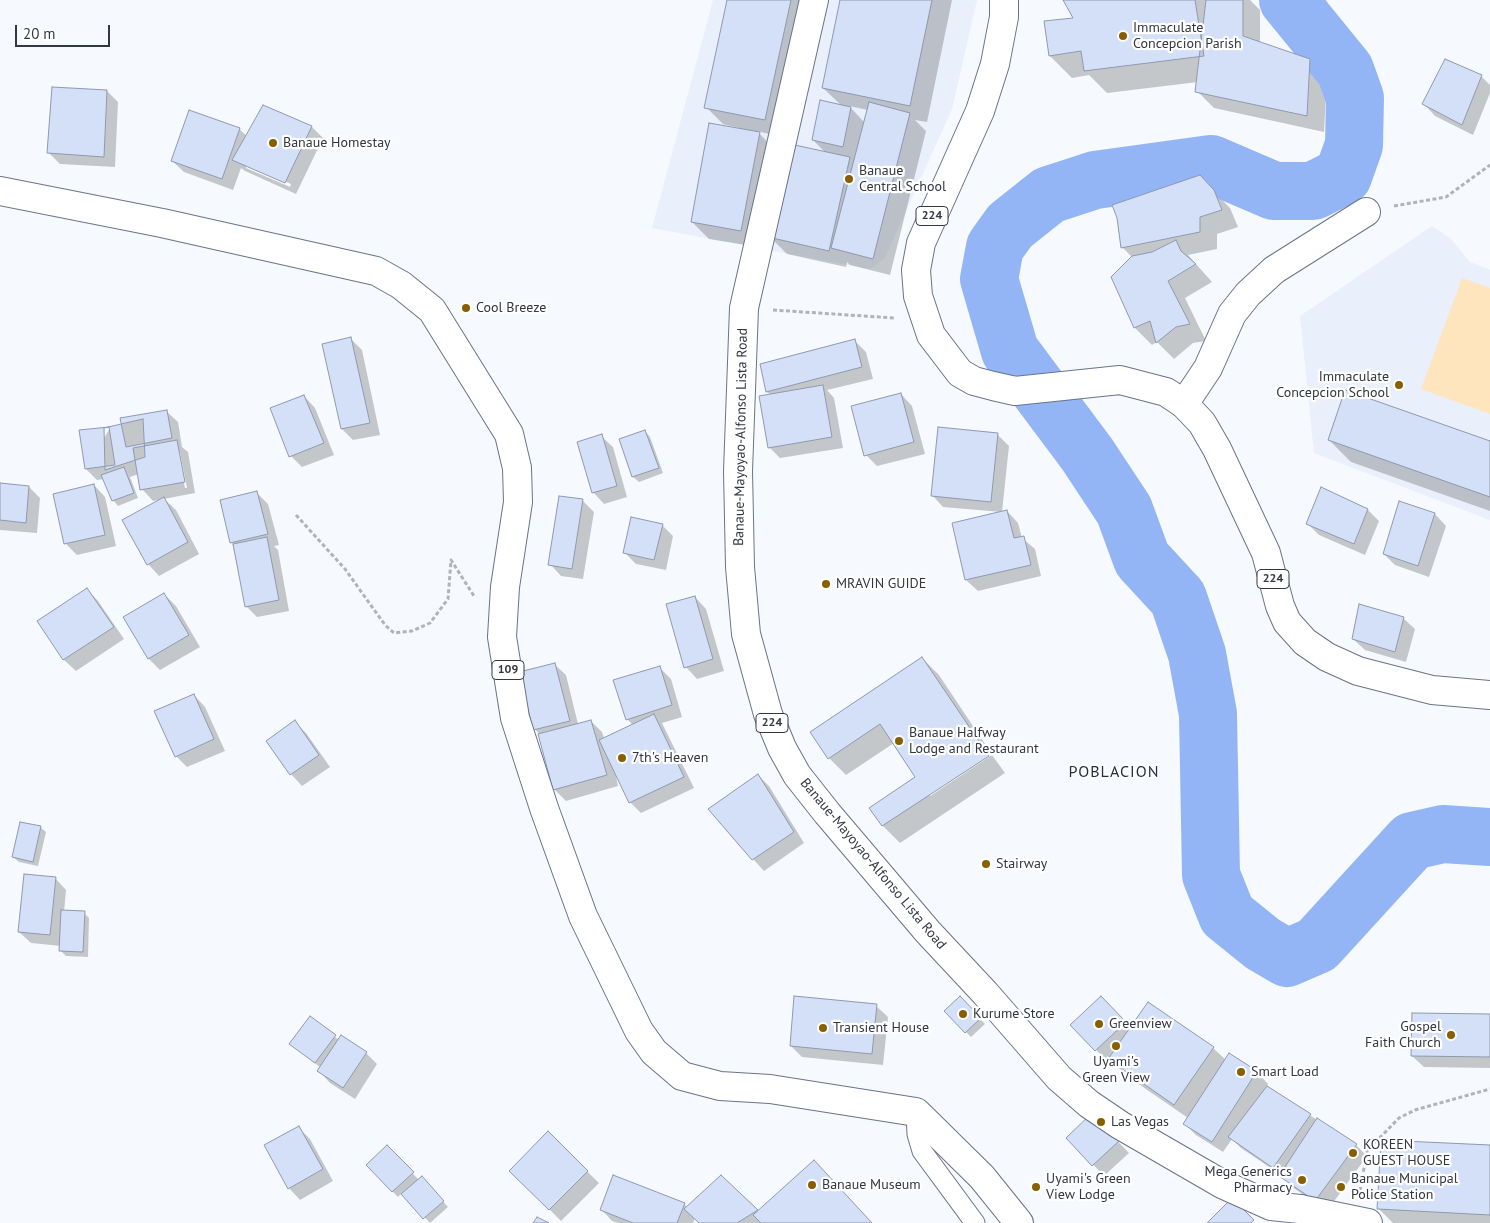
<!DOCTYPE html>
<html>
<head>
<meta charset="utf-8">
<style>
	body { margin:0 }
	#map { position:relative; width:1490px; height:1223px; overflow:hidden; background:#f6f9fd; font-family:"PT Sans",sans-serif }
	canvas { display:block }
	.scale { position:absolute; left:15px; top:25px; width:95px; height:22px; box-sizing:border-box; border:2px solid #323740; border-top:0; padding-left:6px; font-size:15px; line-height:18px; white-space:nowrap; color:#323740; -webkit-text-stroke:4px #fff; paint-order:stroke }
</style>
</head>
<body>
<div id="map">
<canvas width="1490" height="1223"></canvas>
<div class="scale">20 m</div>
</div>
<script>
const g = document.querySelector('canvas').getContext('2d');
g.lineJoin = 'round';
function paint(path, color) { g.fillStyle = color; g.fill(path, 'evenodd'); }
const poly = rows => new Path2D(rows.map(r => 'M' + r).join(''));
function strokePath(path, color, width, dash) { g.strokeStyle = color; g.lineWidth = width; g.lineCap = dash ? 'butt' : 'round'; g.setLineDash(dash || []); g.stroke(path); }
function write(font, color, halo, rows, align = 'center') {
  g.font = font + ' "PT Sans",sans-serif'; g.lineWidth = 4.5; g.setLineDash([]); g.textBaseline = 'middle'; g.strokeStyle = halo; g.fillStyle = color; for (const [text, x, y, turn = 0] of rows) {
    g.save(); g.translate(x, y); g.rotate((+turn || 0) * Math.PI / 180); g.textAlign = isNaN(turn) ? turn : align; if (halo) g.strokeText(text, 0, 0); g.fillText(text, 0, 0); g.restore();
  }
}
paint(poly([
	[713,0,802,0,744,245,652,228],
	[820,0,977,0,952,109,885,258,870,269,762,249],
	[1432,226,1451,239,1470,262,1490,270,1490,520,1314,453,1300,316]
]), '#e9effb');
paint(poly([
	[1462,278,1490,288,1490,414,1421,389]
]), '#fee5be');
paint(poly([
	[728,0,811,0,782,137,757,131,776,151,758,247,709,239,692,222,739,128,723,124,706,107],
	[841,0,952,0,927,122,915,120,926,131,890,275,850,265,847,262,846,267,787,254,770,237,826,153,813,140,842,106,823,88],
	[849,106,868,110,865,123],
	[1065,0,1250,0,1260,10,1260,43,1310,60,1327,77,1324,132,1214,108,1197,91,1198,82,1107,93,1089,75,1072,78,1050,56,1075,19],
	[1481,76,1490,85,1490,93,1473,135,1435,116,1424,104],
	[107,91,118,102,115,167,60,164,49,153],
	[263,106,312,127,323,138,296,194,245,171,241,168,233,190,184,172,172,161,239,129,247,136],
	[246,165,291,184,290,187,246,168],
	[1200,177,1230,208,1238,227,1217,234,1217,249,1188,255,1212,282,1185,298,1206,341,1193,343,1174,359,1157,342,1152,345,1135,328,1112,277,1133,258,1122,247],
	[351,339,362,350,380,435,353,440,342,429],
	[854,340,866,352,873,379,827,390,834,398,843,448,780,458,769,447,771,395,767,392],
	[901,394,912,406,925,454,877,466,866,455],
	[304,396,315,408,334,455,302,467,291,456],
	[166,411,178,422,182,447,188,452,195,493,164,499,176,510,199,554,159,576,148,564,163,499,153,501,142,489,139,474,130,477,138,498,118,506,113,500,104,479,97,480,86,469,110,428],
	[178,452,180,452,187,488,185,488],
	[645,431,650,437,663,473,639,482,633,477],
	[998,435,1009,446,1002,512,1007,511,1018,523,1022,538,1035,549,1041,576,978,591,966,580,1001,512,943,507,932,495],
	[601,436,613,447,627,497,604,504,593,492],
	[1329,440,1490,442,1490,511,1351,462],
	[0,484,29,487,40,498,37,533,0,530],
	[94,485,105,497,116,546,77,555,65,543],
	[257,493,268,504,279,545,274,546,278,550,289,611,257,617,246,606,232,542],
	[583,501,594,512,583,579,561,576,550,564],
	[1400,503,1435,514,1446,526,1429,577,1395,565,1384,554],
	[1368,510,1379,521,1365,555,1319,535,1307,523],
	[662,525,673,536,666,570,636,564,625,553],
	[87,589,98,601,124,639,76,671,64,660,39,621],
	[164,594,176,606,200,647,160,670,149,659,125,617],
	[695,597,706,609,724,671,697,679,686,667],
	[1403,618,1415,629,1406,662,1365,650,1353,639],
	[922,658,939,675,991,753,930,793,930,796,992,755,1005,773,900,843,883,826,871,808,917,778,894,743,846,775,829,758],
	[554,664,566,675,578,724,591,721,602,732,604,738,633,725,627,719,659,667,671,679,682,717,662,723,694,788,641,813,630,802,615,771,618,786,566,801,554,789,539,734,535,729],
	[194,695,205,707,225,751,187,767,176,756],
	[295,722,306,733,330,767,302,786,291,774],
	[758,775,769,786,804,843,764,871,753,859],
	[40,827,46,832,38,866,19,862,13,857],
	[55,878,66,890,64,912,84,913,89,918,88,957,66,956,60,950,61,946,31,943,19,932],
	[960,998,985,1024,971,1037,966,1032],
	[1148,1003,1213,1048,1226,1060,1229,1055,1257,1072,1268,1084,1266,1087,1356,1145,1367,1156,1327,1211,1292,1187,1281,1175,1241,1148,1232,1139,1223,1152,1196,1135,1185,1124,1188,1118,1127,1076,1110,1059,1107,1061,1072,1025,1113,1009,1131,1028],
	[876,1006,888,1017,883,1065,802,1057,791,1046],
	[1490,1016,1490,1068,1424,1067,1412,1056],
	[311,1018,339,1040,366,1053,377,1064,355,1099,330,1083,319,1071,321,1068,291,1044],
	[1092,1115,1129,1153,1104,1176,1068,1138],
	[298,1127,310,1139,333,1181,300,1200,289,1188],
	[548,1133,599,1183,561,1221,511,1171],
	[387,1147,419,1180,427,1183,448,1207,430,1223,402,1193,398,1197,367,1165],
	[1490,1147,1490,1223,1393,1223,1379,1209],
	[814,1161,872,1223,700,1223,695,1218,693,1223,618,1223,612,1221,601,1209,684,1204,688,1208,721,1177,758,1212]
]), '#0003');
strokePath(poly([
	[1288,0,1345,70,1355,98,1354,145,1343,176,1313,191,1274,191,1211,164,1095,180,1049,195,1010,226,995,247,989,279,1010,351,1087,454,1124,510,1142,559,1178,598,1197,654,1208,714,1211,875,1227,915,1263,944,1287,958,1317,945,1412,841,1443,834,1490,837]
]), '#93b5f6', 58);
const building = poly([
	[727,0,791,0,765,120,704,108,727,0],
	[840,0,932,0,910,106,822,88,840,0],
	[1063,0,1195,0,1204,56,1084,71,1081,51,1049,56,1044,21,1073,18,1063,0],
	[1206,0,1243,0,1243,36,1310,59,1307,116,1195,92,1206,0],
	[1445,59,1482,75,1462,125,1422,104,1445,59],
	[52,87,107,90,104,157,47,153,52,87],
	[820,100,851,107,843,147,812,140,820,100],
	[869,102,910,113,873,259,831,248,869,102],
	[263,105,312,126,285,183,232,160,263,105],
	[189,110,240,128,222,179,171,161,189,110],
	[709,123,760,132,741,231,691,222,709,123],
	[790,144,850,157,829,251,768,237,790,144],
	[1200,175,1214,190,1222,210,1200,217,1200,232,1121,248,1117,218,1112,205,1200,175],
	[1176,240,1181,251,1196,264,1168,281,1190,324,1176,327,1156,343,1150,321,1134,328,1111,277,1132,256,1152,252,1176,240],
	[351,337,370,423,341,429,322,344,351,337],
	[855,339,862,367,766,392,760,364,855,339],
	[823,385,832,437,768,448,759,396,823,385],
	[1345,390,1490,441,1490,497,1328,440,1345,390],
	[901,393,914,442,864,456,851,406,901,393],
	[304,395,324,443,289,457,270,408,304,395],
	[167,410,172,438,126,447,120,418,167,410],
	[143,419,145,457,105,470,104,428,143,419],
	[109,427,115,465,85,469,79,430,109,427],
	[938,427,998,433,991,502,931,496,938,427],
	[645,430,659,468,632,477,619,439,645,430],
	[602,434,617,486,592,493,577,442,602,434],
	[177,440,185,482,140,490,133,448,177,440],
	[124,467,134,493,112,501,101,475,124,467],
	[0,483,29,486,26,523,0,520,0,483],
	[94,484,105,535,64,544,53,494,94,484],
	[1321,487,1368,509,1354,544,1306,524,1321,487],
	[257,491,268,534,230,543,220,500,257,491],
	[559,496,583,499,572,569,548,565,559,496],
	[164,497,188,542,147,565,122,520,164,497],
	[1399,501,1435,513,1418,566,1383,554,1399,501],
	[1007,510,1014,538,1024,536,1031,565,965,580,952,523,1007,510],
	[631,517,663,524,654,560,623,553,631,517],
	[267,537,279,600,245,607,233,544,267,537],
	[87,588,114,627,63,660,37,621,87,588],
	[164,593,189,635,148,659,123,617,164,593],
	[695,596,713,659,684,668,666,604,695,596],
	[1359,604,1404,617,1395,652,1352,639,1359,604],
	[922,657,989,756,882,826,869,808,915,777,880,724,828,759,810,732,922,657],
	[555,663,570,721,533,730,519,672,555,663],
	[660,666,672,705,626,720,613,680,660,666],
	[194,694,214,739,175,757,154,711,194,694],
	[654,714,684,777,629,803,599,740,654,714],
	[295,720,319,755,290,775,266,741,295,720],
	[591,720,607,775,553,790,538,734,591,720],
	[758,774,794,832,752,860,708,809,758,774],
	[20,822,41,826,33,862,12,857,20,822],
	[24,874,56,877,50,935,18,932,24,874],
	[61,910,85,911,83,952,59,951,61,910],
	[794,996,877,1004,872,1054,790,1046,794,996],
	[960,996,981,1018,965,1033,944,1011,960,996],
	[1101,996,1126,1022,1095,1051,1070,1025,1101,996],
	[1148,1002,1214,1047,1174,1105,1108,1059,1148,1002],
	[1412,1013,1490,1014,1490,1057,1411,1056,1412,1013],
	[310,1016,336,1035,315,1063,289,1044,310,1016],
	[341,1035,367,1052,343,1088,317,1071,341,1035],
	[1229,1053,1257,1071,1212,1142,1183,1124,1229,1053],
	[1267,1086,1311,1114,1273,1168,1228,1137,1267,1086],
	[1092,1113,1119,1141,1092,1166,1066,1138,1092,1113],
	[1317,1118,1357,1144,1315,1201,1279,1176,1317,1118],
	[299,1126,323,1169,288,1189,264,1145,299,1126],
	[548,1131,588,1171,549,1210,509,1171,548,1131],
	[1381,1140,1490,1145,1490,1215,1377,1209,1381,1140],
	[387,1145,414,1172,392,1192,366,1165,387,1145],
	[814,1160,872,1223,761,1223,753,1215,814,1160],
	[613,1175,685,1203,677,1223,633,1223,600,1210,613,1175],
	[721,1175,758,1210,737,1223,699,1223,684,1209,721,1175],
	[422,1176,444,1201,423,1219,401,1194,422,1176],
	[1232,1198,1254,1220,1251,1223,1207,1223,1232,1198],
	[537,1217,549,1223,533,1223,537,1217]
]);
paint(building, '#d3e0f7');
strokePath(building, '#8e99af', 1);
const service = poly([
	[916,1112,917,1134,922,1151,975,1223]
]);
const minor = poly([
	[1184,404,1208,368,1232,314,1248,294,1274,270,1366,212],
	[1300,1209,1368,1223]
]);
const primary = poly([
	[814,0,744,308,738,471,740,567,746,634,768,714,782,748,797,775,827,813,928,932,985,993,1059,1078,1089,1104,1120,1125,1222,1184,1271,1206,1300,1209],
	[1004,0,1004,17,995,64,980,111,921,243,916,270,918,296,931,335,960,373,974,381,993,386,1015,391,1120,380,1166,392,1184,404,1202,423,1217,449,1266,553,1280,606,1287,622,1305,642,1327,657,1358,671,1432,690,1490,695],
	[0,191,162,223,376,271,401,285,432,310,509,434,517,468,518,502,505,587,502,637,515,718,544,808,583,916,639,1031,654,1052,682,1076,720,1086,770,1089,916,1112,982,1177,1019,1223]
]);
strokePath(service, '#697488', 21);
strokePath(minor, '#697488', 30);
strokePath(primary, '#697488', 30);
strokePath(poly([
	[1394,206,1446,197,1490,165],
	[773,310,894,318],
	[296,515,345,569,385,625,394,633,412,631,430,623,448,599,451,560,474,596],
	[1360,1191,1367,1151,1399,1118,1415,1110,1490,1089]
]), '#b0b4b9', 3, [4, 2.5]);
strokePath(service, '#fff', 19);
strokePath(minor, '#fff', 28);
strokePath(primary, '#fff', 28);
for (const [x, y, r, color] of [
	[1123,36,5,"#885f00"],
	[273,143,5,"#885f00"],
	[849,179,5,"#885f00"],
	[466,308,5,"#885f00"],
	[1399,385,5,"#885f00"],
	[826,584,5,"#885f00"],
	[899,741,5,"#885f00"],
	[622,758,5,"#885f00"],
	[986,864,5,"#885f00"],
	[963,1014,5,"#885f00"],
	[1099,1024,5,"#885f00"],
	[823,1028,5,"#885f00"],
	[1451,1035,5,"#885f00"],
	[1116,1046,5,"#885f00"],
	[1241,1072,5,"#885f00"],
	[1101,1122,5,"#885f00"],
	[1353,1153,5,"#885f00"],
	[1302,1180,5,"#885f00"],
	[812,1185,5,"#885f00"],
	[1036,1187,5,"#885f00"],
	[1341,1187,5,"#885f00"]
]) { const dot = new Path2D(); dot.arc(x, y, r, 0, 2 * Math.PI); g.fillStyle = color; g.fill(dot); strokePath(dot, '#fff', 2); }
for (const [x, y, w] of [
	[932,216,32],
	[1273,579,32],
	[508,670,32],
	[772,723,32]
]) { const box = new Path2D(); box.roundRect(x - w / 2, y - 9.5, w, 19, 4); g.fillStyle = '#fff'; g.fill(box); strokePath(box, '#323740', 1); }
write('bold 12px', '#323740', null, [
	["224",932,216],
	["224",1273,579],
	["109",508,670],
	["224",772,723]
]);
write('14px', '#323740', '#fff', [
	["Immaculate",1133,28],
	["Concepcion Parish",1133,44],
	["Banaue Homestay",283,143],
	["Banaue",859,171],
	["Central School",859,187],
	["Cool Breeze",476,308],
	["Immaculate",1389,377,"right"],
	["Concepcion School",1389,393,"right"],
	["MRAVIN GUIDE",836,584],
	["Banaue Halfway",909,733],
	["Lodge and Restaurant",909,749],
	["7th's Heaven",632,758],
	["Stairway",996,864],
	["Kurume Store",973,1014],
	["Greenview",1109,1024],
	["Gospel",1441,1027,"right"],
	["Faith Church",1441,1043,"right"],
	["Transient House",833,1028],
	["Uyami's",1116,1062,"center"],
	["Green View",1116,1078,"center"],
	["Smart Load",1251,1072],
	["Las Vegas",1111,1122],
	["KOREEN",1363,1145],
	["GUEST HOUSE",1363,1161],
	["Mega Generics",1292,1172,"right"],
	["Pharmacy",1292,1188,"right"],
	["Uyami's Green",1046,1179],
	["View Lodge",1046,1195],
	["Banaue Municipal",1351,1179],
	["Police Station",1351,1195],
	["Banaue Museum",822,1185]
], 'left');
write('14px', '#323740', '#fff', [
	["Banaue-Mayoyao-Alfonso Lista Road",741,437,-89],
	["Banaue-Mayoyao-Alfonso Lista Road",873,864,50]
]);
g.letterSpacing = '1px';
write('16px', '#252f40', '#fff', [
	["POBLACION",1114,772]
]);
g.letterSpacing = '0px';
</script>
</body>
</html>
